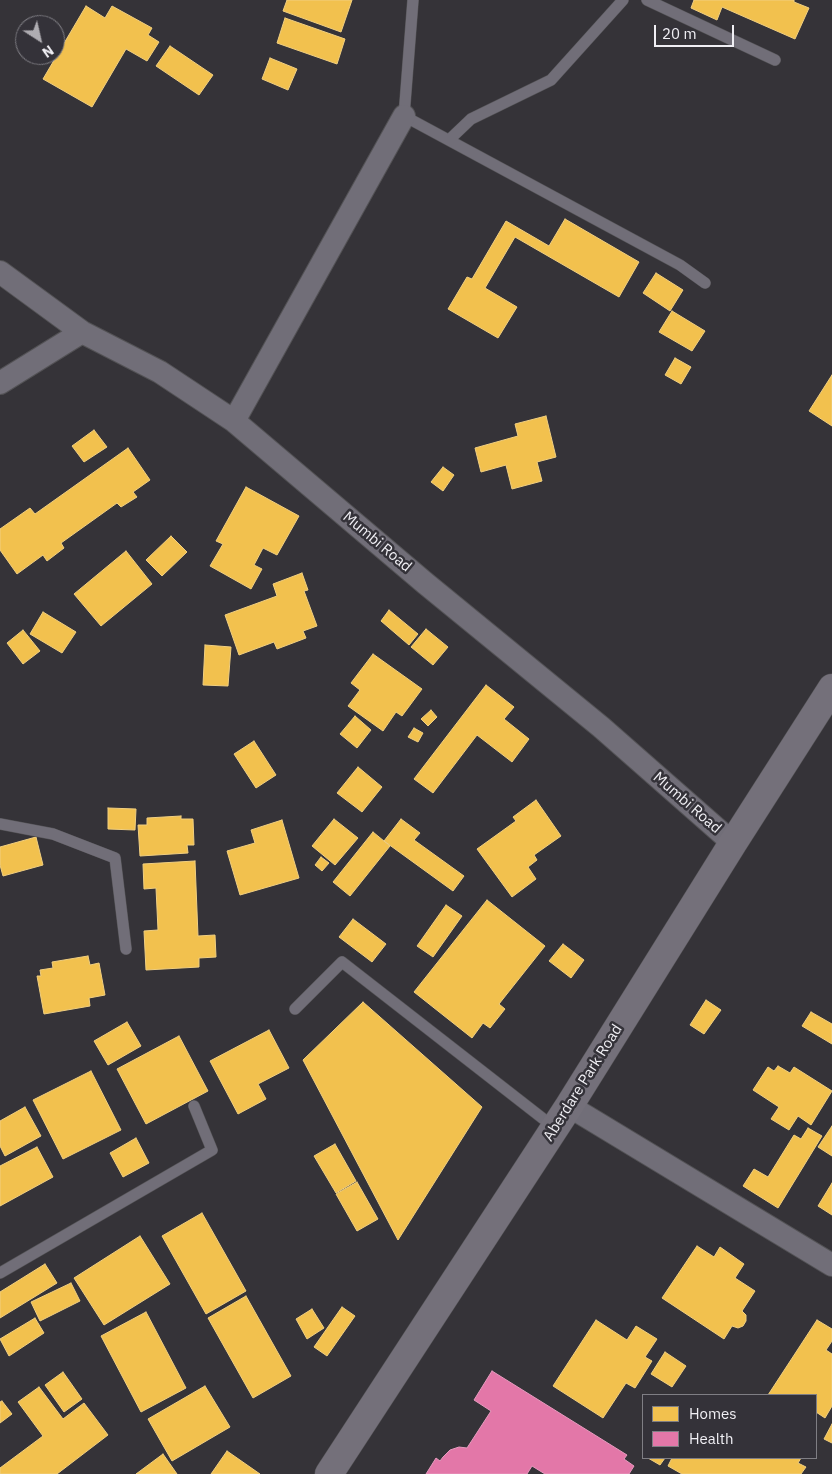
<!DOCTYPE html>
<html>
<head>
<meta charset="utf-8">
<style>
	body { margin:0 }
	#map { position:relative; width:832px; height:1474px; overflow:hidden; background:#353338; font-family:"IBM Plex Sans",sans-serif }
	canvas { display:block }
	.legend { position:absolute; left:642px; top:1394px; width:175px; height:65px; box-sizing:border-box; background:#343239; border:1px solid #7f7e84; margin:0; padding:6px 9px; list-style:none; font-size:15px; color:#f0eff4 }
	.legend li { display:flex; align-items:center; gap:10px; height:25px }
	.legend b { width:25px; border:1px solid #7f7e84 }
	.north { position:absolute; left:15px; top:15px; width:50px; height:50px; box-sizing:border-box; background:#343239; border:1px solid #7f7e84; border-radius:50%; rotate:145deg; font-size:14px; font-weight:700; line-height:20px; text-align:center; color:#f0eff4 }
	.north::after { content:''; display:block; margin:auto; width:18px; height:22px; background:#afadb2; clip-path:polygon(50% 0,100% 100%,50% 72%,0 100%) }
	.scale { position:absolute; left:654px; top:25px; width:80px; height:22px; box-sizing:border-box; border:2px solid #f0eff4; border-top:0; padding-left:6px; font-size:15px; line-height:18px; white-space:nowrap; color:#f0eff4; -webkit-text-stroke:4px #343239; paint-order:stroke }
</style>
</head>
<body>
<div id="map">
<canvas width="832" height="1474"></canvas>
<ul class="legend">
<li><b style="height:14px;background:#f2c14e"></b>Homes</li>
<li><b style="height:14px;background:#e377a8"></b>Health</li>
</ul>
<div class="north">N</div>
<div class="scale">20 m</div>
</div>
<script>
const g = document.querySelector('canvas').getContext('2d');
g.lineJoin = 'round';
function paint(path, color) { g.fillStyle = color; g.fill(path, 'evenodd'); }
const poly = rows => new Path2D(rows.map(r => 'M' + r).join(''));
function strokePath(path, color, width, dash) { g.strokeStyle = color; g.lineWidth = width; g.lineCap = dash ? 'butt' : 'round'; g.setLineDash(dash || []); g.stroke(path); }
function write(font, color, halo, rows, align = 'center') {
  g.font = font + ' "IBM Plex Sans",sans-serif'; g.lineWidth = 5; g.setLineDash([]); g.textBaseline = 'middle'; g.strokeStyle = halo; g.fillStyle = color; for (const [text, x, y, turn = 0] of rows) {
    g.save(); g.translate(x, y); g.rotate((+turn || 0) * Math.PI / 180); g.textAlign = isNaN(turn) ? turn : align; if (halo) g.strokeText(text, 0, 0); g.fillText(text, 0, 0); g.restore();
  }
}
const homes = poly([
	[287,0,352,0,341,32,283,11,287,0],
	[694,0,794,0,794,2,809,8,795,39,722,7,717,20,691,8,694,0],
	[86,6,105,18,112,6,152,28,148,35,159,42,147,61,126,49,92,107,43,79,86,6],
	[285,18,345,39,337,64,277,43,285,18],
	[170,46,213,75,199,95,156,66,170,46],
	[270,58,297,69,288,90,262,79,270,58],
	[565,219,639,262,619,297,515,237,485,288,517,307,498,338,448,309,467,277,472,279,506,221,549,246,565,219],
	[656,273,683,290,670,311,643,293,656,273],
	[672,311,705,331,692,351,659,332,672,311],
	[675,358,691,367,681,384,665,375,675,358],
	[832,375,832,426,809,411,832,375],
	[546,416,556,457,537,462,542,481,512,489,506,465,481,472,475,448,518,436,515,424,546,416],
	[94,430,107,447,84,462,72,446,94,430],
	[128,448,150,480,133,492,137,497,121,507,117,503,61,543,64,548,47,561,43,555,17,574,0,550,0,529,30,508,35,514,128,448],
	[443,467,454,475,443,491,431,482,443,467],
	[246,487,299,516,277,555,263,548,254,565,262,569,251,589,210,566,223,544,216,541,246,487],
	[171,536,187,552,162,576,146,560,171,536],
	[126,551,152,584,101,626,74,594,126,551],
	[302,573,308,590,304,591,317,626,303,631,306,638,277,649,274,642,239,655,225,615,277,596,273,584,302,573],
	[389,610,418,634,409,645,381,621,389,610],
	[43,612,76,632,62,653,30,634,43,612],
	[426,629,448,647,433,665,411,647,426,629],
	[23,630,40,651,23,664,7,643,23,630],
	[205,645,231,647,228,686,203,685,205,645],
	[373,654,422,689,402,716,396,712,383,731,348,706,360,690,351,683,373,654],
	[486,685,514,707,504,719,529,739,512,762,477,735,433,793,414,779,486,685],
	[431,710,437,717,428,726,421,719,431,710],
	[355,716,371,730,357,748,340,734,355,716],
	[414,728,423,733,418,742,408,737,414,728],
	[254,741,276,775,256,788,234,754,254,741],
	[358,767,382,787,362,812,337,793,358,767],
	[536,800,561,836,534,855,537,860,528,867,536,879,512,897,477,849,516,821,513,817,536,800],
	[108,808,136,809,135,830,108,829,108,808],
	[181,816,181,819,193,819,194,845,187,845,188,853,140,856,138,825,147,825,147,818,181,816],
	[334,819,358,838,335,865,312,846,334,819],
	[401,819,420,833,414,840,464,876,453,891,384,841,401,819],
	[282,820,299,878,240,895,227,851,255,843,251,830,282,820],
	[373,832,390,846,350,896,333,882,373,832],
	[36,837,43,865,3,876,0,865,0,847,36,837],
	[321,857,329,863,322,871,315,865,321,857],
	[195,861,198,936,215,935,216,957,199,958,199,967,146,970,144,931,158,930,156,888,144,889,143,864,195,861],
	[487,900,545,946,499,1004,505,1009,490,1028,483,1023,472,1038,414,992,487,900],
	[446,905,462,916,433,957,417,946,446,905],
	[353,919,386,944,372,962,339,937,353,919],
	[563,944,584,960,571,978,549,961,563,944],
	[88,956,90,965,99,963,105,995,89,998,90,1006,44,1014,37,976,41,976,40,970,53,968,52,962,88,956],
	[706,1000,721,1010,704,1034,690,1025,706,1000],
	[363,1002,482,1107,398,1240,303,1060,363,1002],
	[811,1012,832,1024,832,1044,802,1026,811,1012],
	[127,1022,141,1046,108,1065,94,1041,127,1022],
	[269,1030,289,1068,258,1084,266,1099,238,1114,210,1061,269,1030],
	[179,1036,208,1091,146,1124,117,1069,179,1036],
	[778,1066,790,1073,794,1067,832,1091,811,1125,798,1116,789,1130,771,1119,779,1107,753,1090,768,1067,774,1071,778,1066],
	[91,1071,121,1130,63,1159,33,1100,91,1071],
	[25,1107,41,1136,5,1156,0,1146,0,1121,25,1107],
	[832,1126,832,1156,818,1147,832,1126],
	[808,1128,822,1136,778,1208,743,1186,754,1169,768,1177,794,1135,801,1139,808,1128],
	[136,1138,149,1163,123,1177,110,1153,136,1138],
	[335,1144,356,1181,336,1193,314,1156,335,1144],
	[37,1147,53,1177,0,1206,0,1166,37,1147],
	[357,1182,378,1219,357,1231,336,1194,357,1182],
	[832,1183,832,1215,818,1206,832,1183],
	[202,1213,246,1291,206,1314,162,1236,202,1213],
	[140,1236,170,1284,104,1325,74,1278,140,1236],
	[697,1246,714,1257,720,1247,744,1264,735,1278,755,1291,742,1311,746,1315,746,1321,743,1326,738,1328,732,1326,724,1339,662,1298,697,1246],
	[45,1264,57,1283,0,1318,0,1292,45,1264],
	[71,1283,80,1301,40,1321,31,1302,71,1283],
	[246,1296,291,1376,253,1398,208,1318,246,1296],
	[342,1307,355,1316,327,1356,314,1347,342,1307],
	[312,1309,324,1328,307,1339,296,1319,312,1309],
	[146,1312,186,1388,141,1412,101,1336,146,1312],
	[35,1318,44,1333,9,1356,0,1339,35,1318],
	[596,1320,627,1340,636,1326,657,1339,645,1357,652,1361,635,1388,626,1383,603,1418,553,1386,596,1320],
	[817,1320,832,1329,832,1341,826,1350,832,1354,832,1406,825,1418,816,1412,816,1395,768,1395,817,1320],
	[665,1352,686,1366,672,1387,651,1374,665,1352],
	[63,1372,82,1399,64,1412,45,1385,63,1372],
	[205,1386,230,1427,172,1461,148,1419,205,1386],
	[39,1387,63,1419,84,1403,108,1435,57,1474,0,1474,0,1468,43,1436,18,1402,39,1387],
	[2,1401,12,1414,0,1423,0,1402,2,1401],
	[832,1424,832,1443,824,1439,832,1424],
	[227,1451,260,1474,211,1474,227,1451],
	[163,1454,177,1474,136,1474,163,1454],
	[648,1458,665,1458,660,1465,648,1458],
	[672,1458,801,1458,798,1463,806,1467,801,1474,682,1474,668,1466,672,1458]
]);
paint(homes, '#f2c14e');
strokePath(homes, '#f1cf80', 1);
const health = poly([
	[492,1371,627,1455,624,1459,634,1466,629,1474,545,1474,532,1466,527,1474,426,1474,436,1458,440,1461,443,1457,450,1450,459,1447,467,1448,491,1411,474,1400,492,1371]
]);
paint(health, '#e377a8');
strokePath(health, '#e79bbf', 1);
const lane = poly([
	[413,0,404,116,680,265,705,283],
	[647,0,775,60],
	[449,140,471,119,551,80,623,0],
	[0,824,53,834,115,858,126,949],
	[295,1009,342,962,555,1128],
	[0,1273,212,1150,194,1106]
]);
const street = poly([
	[0,272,82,332,160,372,234,421,425,583,601,727,733,843],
	[0,383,82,332],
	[234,421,404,116],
	[569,1106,832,1265]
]);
const secondary = poly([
	[329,1474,569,1106,733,843,832,688]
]);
strokePath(lane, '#535255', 12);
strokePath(street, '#535255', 24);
strokePath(secondary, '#535255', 29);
strokePath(lane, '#716e78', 11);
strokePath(street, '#716e78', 22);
strokePath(secondary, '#74707a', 28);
write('15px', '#f0eff4', '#343239', [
	["Mumbi Road",377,542,40],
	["Mumbi Road",687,803,41],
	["Aberdare Park Road",583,1083,-58]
]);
</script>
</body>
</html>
